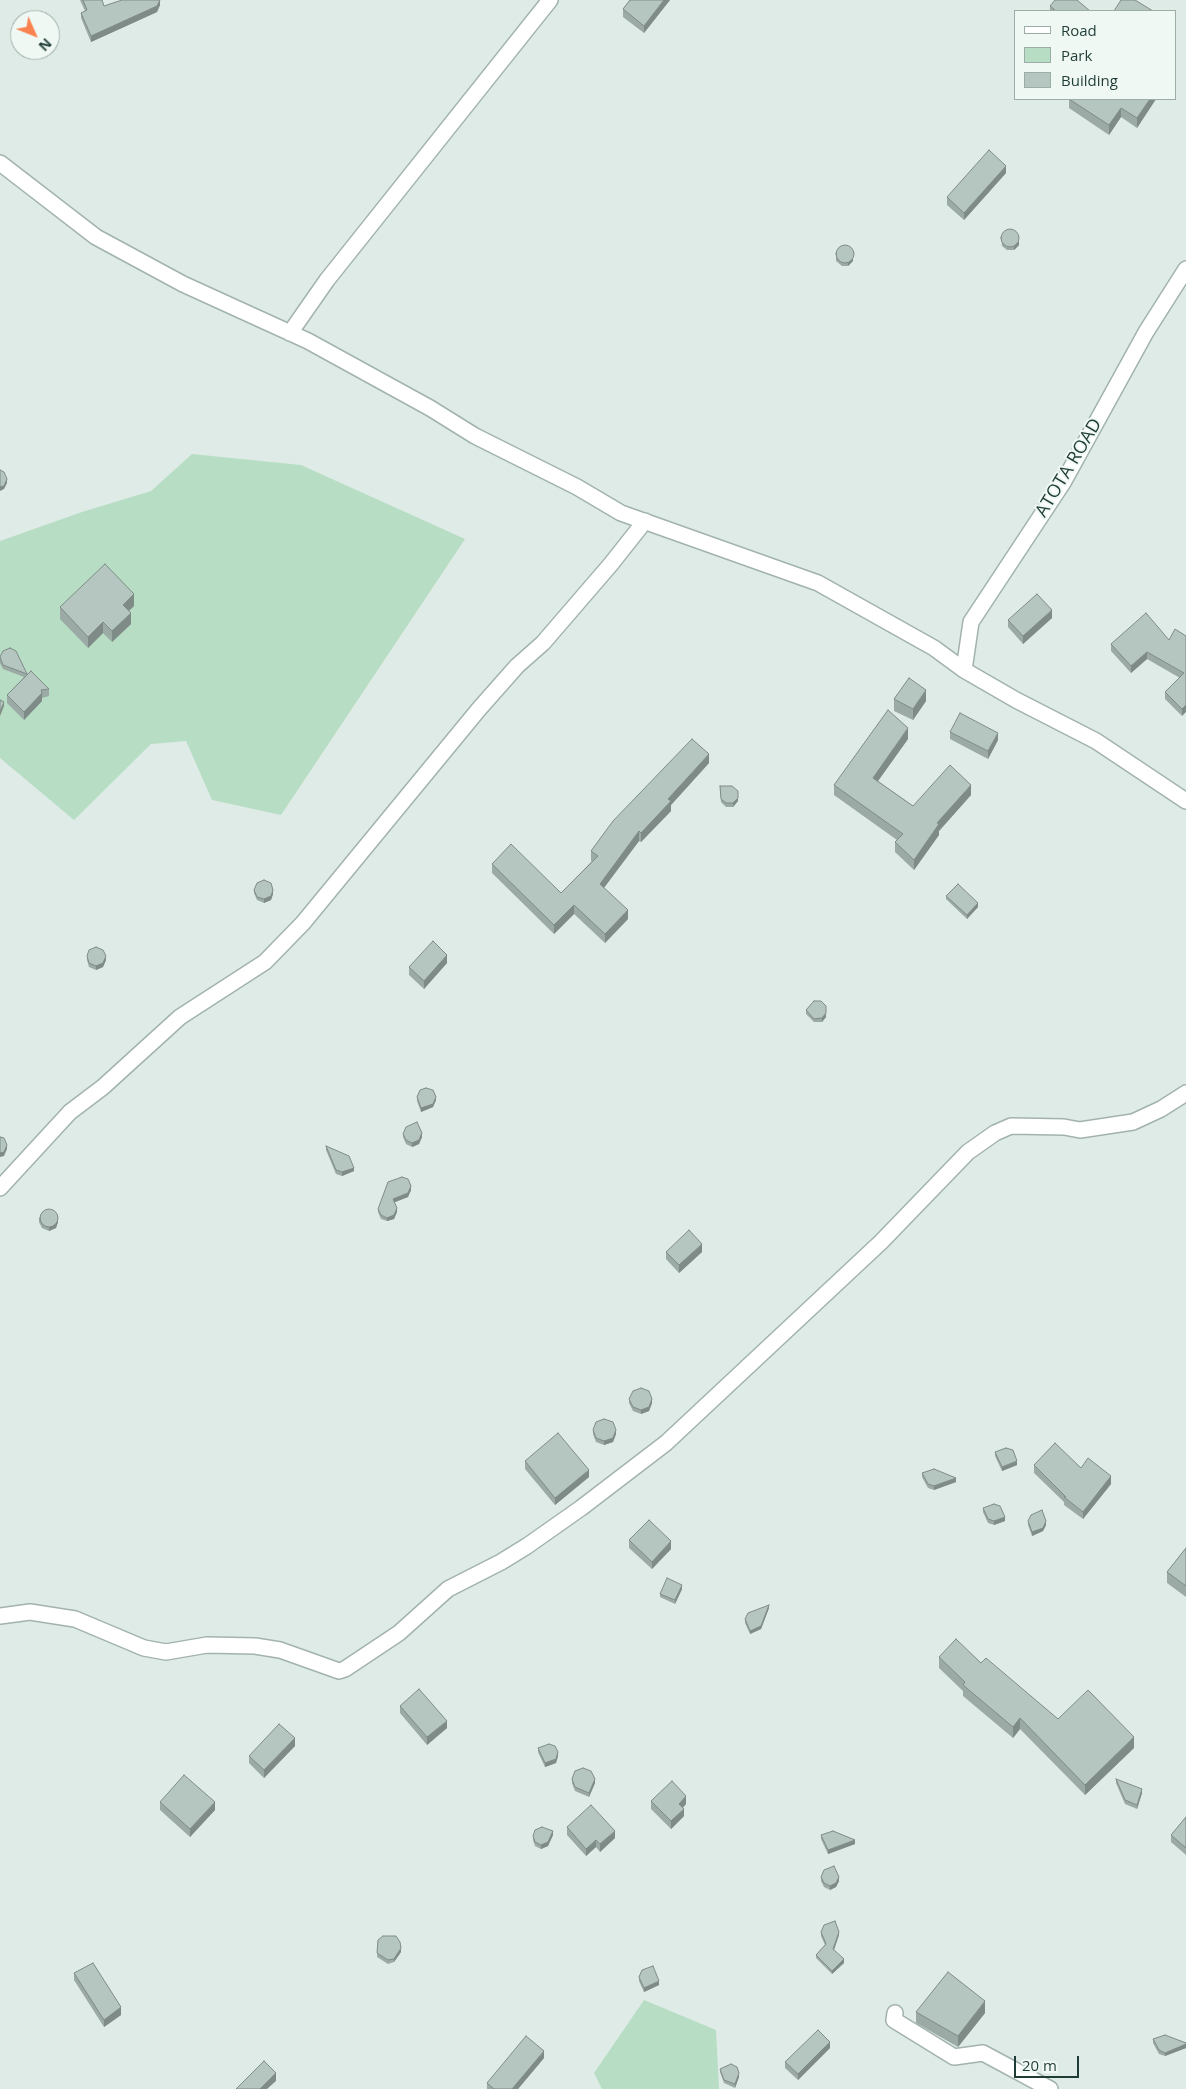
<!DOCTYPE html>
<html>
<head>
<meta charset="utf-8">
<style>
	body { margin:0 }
	#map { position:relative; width:1186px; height:2089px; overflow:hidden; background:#dfebe7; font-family:"Open Sans",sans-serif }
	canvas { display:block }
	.legend { position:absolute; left:1014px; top:10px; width:162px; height:90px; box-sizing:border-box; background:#f0f8f4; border:1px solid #9cada8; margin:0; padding:6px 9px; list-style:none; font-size:15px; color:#1f3c36 }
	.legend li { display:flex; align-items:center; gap:10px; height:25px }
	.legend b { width:25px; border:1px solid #9cada8 }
	.north { position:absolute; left:10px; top:10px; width:50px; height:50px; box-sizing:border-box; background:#f0f8f4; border:1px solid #9cada8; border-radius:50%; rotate:134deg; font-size:14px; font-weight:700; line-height:20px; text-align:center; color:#1f3c36 }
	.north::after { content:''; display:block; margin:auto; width:18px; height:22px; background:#f98350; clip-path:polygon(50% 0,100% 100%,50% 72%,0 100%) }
	.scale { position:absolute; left:1014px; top:2056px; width:65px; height:22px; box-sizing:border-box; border:2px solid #1f3c36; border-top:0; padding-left:6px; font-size:15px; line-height:18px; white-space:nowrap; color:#1f3c36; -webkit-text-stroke:4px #f0f8f4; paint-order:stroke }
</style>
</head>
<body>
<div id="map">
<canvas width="1186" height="2089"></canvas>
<ul class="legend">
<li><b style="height:6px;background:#fff"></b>Road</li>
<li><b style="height:14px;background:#b7dec4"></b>Park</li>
<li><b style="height:14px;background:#b5c6c0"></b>Building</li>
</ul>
<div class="north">N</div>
<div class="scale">20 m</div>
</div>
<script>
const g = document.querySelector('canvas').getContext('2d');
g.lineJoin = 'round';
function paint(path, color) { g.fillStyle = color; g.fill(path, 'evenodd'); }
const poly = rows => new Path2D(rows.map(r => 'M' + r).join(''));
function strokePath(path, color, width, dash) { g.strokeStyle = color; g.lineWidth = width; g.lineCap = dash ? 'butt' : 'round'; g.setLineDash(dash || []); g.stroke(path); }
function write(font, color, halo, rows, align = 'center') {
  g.font = font + ' "Open Sans",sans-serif'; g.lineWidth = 4; g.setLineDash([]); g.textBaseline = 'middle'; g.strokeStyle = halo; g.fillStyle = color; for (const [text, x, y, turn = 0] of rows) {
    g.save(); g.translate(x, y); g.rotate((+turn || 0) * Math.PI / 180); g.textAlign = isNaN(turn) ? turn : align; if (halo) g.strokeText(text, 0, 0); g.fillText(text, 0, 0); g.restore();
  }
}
paint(poly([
	[192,454,301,465,465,539,281,815,212,800,186,741,151,744,74,820,0,758,0,541,82,512,151,491],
	[644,2000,716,2030,719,2089,602,2089,594,2073]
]), '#b7dec4');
const minor = poly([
	[0,163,96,237,183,284,308,341,430,408,475,436,577,487,621,513,818,583,934,648,964,670,1016,700,1096,741,1186,801],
	[290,333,327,280,550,0],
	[964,670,971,622,1064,481,1146,332,1186,269],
	[0,1188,70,1112,103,1087,180,1017,265,962,303,923,479,709,517,666,543,643,611,564,645,521],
	[0,1616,30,1612,75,1619,144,1648,166,1652,207,1645,255,1646,280,1650,339,1671,345,1669,399,1633,448,1589,501,1562,527,1546,581,1508,666,1443,881,1242,968,1152,995,1133,1011,1126,1064,1127,1080,1130,1133,1122,1161,1109,1186,1093],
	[895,2013,894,2020,954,2057,983,2053,1050,2089]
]);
strokePath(minor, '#a2b3ae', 18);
strokePath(minor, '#fff', 15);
paint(poly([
	[80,0,102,0,104,6,160,5,157,12,91,42,81,18,81,13,85,11],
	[630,0,670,0,644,33,623,17,623,9],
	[1050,6,1090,11,1050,11],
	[1069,99,1156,99,1137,128,1121,117,1109,135,1069,108],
	[1006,173,964,220,947,205,947,197],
	[1001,235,1019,245,1014,250,1007,250,1002,246],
	[836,251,853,261,848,266,842,266,836,261],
	[134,606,129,611,131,624,112,642,103,633,88,648,60,619,60,607],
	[1052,618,1023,644,1008,627,1008,620],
	[1186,636,1182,716,1165,699,1165,692,1180,678,1147,659,1131,673,1111,651,1111,644,1169,640],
	[0,657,49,689,49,696,42,698,42,701,24,720,7,703,7,695,24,677,3,669,0,663],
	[894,699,926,701,913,720,894,711],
	[950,732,998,740,988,759,950,739],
	[908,739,878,781,913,806,971,795,939,831,939,835,914,870,895,852,895,842,897,840,834,795,834,785],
	[709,763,671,805,671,811,641,842,639,841,604,888,628,919,605,943,574,914,554,934,492,873,492,864,561,893,592,861,591,861,591,851],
	[720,786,738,801,733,807,726,807,721,802],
	[254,890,273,894,271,900,264,903,257,900,254,893],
	[946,896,978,907,967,919,946,899],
	[87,956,106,960,103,967,96,970,89,967,87,960],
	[447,963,424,989,409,975,409,967],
	[806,1010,826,1017,822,1022,814,1022,806,1014],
	[417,1097,436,1100,433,1107,421,1112,417,1101],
	[403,1134,422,1137,419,1144,412,1147,406,1144,403,1137],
	[326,1146,354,1171,342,1176,336,1174,326,1150],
	[411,1190,408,1197,394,1202,397,1212,394,1219,387,1221,381,1219,378,1212,378,1209],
	[39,1218,58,1222,56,1228,49,1231,42,1228,39,1222],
	[666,1252,702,1252,679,1273,666,1259],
	[629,1399,652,1403,649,1411,641,1414,633,1411,629,1403],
	[593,1430,616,1434,613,1442,604,1445,596,1442,593,1434],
	[995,1452,1017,1465,1002,1471,995,1456],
	[525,1461,589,1477,555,1505,525,1469],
	[1034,1465,1081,1468,1111,1484,1083,1519,1064,1505,1064,1502,1034,1473],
	[922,1473,956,1482,934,1490,928,1488,922,1477],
	[983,1508,1005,1521,994,1525,988,1523,983,1512],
	[1028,1521,1046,1525,1043,1531,1032,1536,1028,1525],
	[629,1540,671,1549,652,1569,629,1548],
	[1186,1548,1186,1597,1167,1583,1167,1572],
	[682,1589,675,1604,660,1597,660,1594],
	[769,1608,761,1629,750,1634,745,1623,745,1619],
	[939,1657,981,1663,1058,1719,1134,1748,1085,1795,1020,1729,1013,1738,963,1696,963,1691,939,1668],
	[400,1706,447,1728,427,1745,400,1713],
	[295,1746,264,1778,249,1763,249,1756],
	[538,1748,558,1756,556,1763,545,1767,538,1752],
	[572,1779,595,1783,589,1797,575,1791,572,1783],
	[1116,1779,1142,1793,1137,1809,1125,1804,1116,1783],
	[651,1801,686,1804,683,1808,684,1816,671,1829,651,1809],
	[160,1802,215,1810,190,1837,160,1810],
	[1186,1817,1186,1855,1171,1842,1171,1835],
	[567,1827,615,1838,600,1852,596,1847,586,1856,567,1835],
	[553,1835,548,1846,541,1849,535,1846,533,1840,533,1836],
	[821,1835,855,1844,828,1854,821,1839],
	[821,1877,839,1881,836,1887,830,1890,824,1887,821,1881],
	[821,1932,839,1935,834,1950,844,1963,832,1974,816,1958,816,1955,825,1945,821,1936],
	[378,1940,401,1952,394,1962,388,1964,377,1957],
	[74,1973,121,2015,104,2027,74,1980],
	[639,1977,659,1985,644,1992,639,1981],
	[916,2012,985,2013,958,2047,916,2023],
	[1153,2039,1186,2043,1186,2048,1165,2056,1159,2054,1153,2043],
	[830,2048,798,2080,785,2068,785,2062],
	[544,2058,518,2089,487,2089,487,2083],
	[720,2069,739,2077,735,2088,724,2083,720,2072]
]), '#9caaa5');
paint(poly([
	[160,0,160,5,157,12,91,42,91,36],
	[664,0,670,0,644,33,644,26],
	[1150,99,1156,99,1137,128,1137,118],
	[1121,108,1121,117,1109,135,1109,125],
	[1006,166,1006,173,964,220,964,213],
	[1019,241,1019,245,1014,250,1014,246],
	[853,257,853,261,848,266,848,262],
	[7,479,7,483,4,489,0,491,0,487],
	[134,594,134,606,123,616,123,605],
	[1052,610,1052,618,1023,644,1023,636],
	[131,613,131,624,112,642,112,631],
	[103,622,103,633,88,648,88,637],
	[1147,652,1147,659,1131,673,1131,666],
	[926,690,926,701,913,720,913,709],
	[42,693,42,701,24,720,24,712],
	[4,702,4,706,0,716,0,712],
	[1186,705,1186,712,1182,716,1182,709],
	[908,728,908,739,873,788,873,778],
	[998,733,998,740,988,759,988,751],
	[709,754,709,763,671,805,671,811,641,842,641,833,668,799],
	[971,785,971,795,939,831,939,835,914,870,914,860,937,823],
	[738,798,738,801,733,807,733,803],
	[639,831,639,841,600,893,600,884],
	[273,890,273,894,271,900,264,903,264,899],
	[978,903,978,907,967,919,967,915],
	[574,905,574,914,554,934,554,925],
	[628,910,628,919,605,943,605,934],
	[447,955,447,963,424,989,424,981],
	[106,956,106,960,103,967,96,970,96,966],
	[826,1013,826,1017,822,1022,822,1018],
	[436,1097,436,1100,433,1107,421,1112,421,1108],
	[422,1133,422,1137,419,1144,412,1147,412,1143],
	[7,1145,7,1149,4,1156,0,1157,0,1153],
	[354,1168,354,1171,342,1176,342,1172],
	[411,1186,411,1190,408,1197,393,1203,393,1199],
	[397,1208,397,1212,394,1219,387,1221,387,1218],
	[58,1218,58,1222,56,1228,49,1231,49,1228],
	[702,1244,702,1252,679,1273,679,1265],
	[652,1399,652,1403,649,1411,641,1414,641,1410],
	[616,1430,616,1434,613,1442,604,1445,604,1441],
	[1017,1461,1017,1465,1002,1471,1002,1467],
	[589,1470,589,1477,555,1505,555,1498],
	[1111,1476,1111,1484,1083,1519,1083,1512],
	[956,1478,956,1482,934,1490,934,1486],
	[1005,1517,1005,1521,994,1525,994,1521],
	[1046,1521,1046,1525,1043,1531,1032,1536,1032,1532],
	[671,1541,671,1549,652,1569,652,1562],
	[682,1585,682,1589,675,1604,675,1600],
	[769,1605,769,1608,761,1629,750,1634,750,1631],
	[1020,1718,1020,1729,1013,1738,1013,1727],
	[447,1721,447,1728,427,1745,427,1737],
	[1134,1737,1134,1748,1085,1795,1085,1785],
	[295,1738,295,1746,264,1778,264,1770],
	[558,1752,558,1756,556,1763,545,1767,545,1763],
	[595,1779,595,1783,589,1797,589,1793],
	[1142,1789,1142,1793,1137,1809,1137,1805],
	[686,1796,686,1804,679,1811,679,1804],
	[215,1802,215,1810,190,1837,190,1829],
	[684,1809,684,1816,671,1829,671,1821],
	[553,1831,553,1835,548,1846,541,1849,541,1845],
	[615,1831,615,1838,600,1852,600,1844],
	[596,1840,596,1847,586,1856,586,1849],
	[855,1840,855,1844,828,1854,828,1850],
	[839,1877,839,1881,836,1887,830,1890,830,1886],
	[839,1932,839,1935,833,1952,833,1949],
	[401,1948,401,1952,394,1962,394,1959],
	[844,1959,844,1963,832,1974,832,1971],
	[659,1981,659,1985,644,1992,644,1988],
	[985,2001,985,2013,958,2047,958,2036],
	[121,2007,121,2015,104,2027,104,2020],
	[830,2042,830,2048,798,2080,798,2074],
	[1186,2044,1186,2048,1165,2056,1165,2053],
	[544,2051,544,2058,518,2089,512,2089],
	[276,2073,276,2081,267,2089,260,2089],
	[739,2073,739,2077,735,2088,735,2084]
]), '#7f8b86');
const building = poly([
	[83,0,102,0,104,6,122,0,160,0,157,6,91,36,81,13,87,10,83,0],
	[630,0,664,0,644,26,623,9,630,0],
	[1055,0,1077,0,1090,11,1056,11,1050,6,1055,0],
	[1121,0,1135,0,1153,11,1114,11,1121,0],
	[1069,99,1150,99,1137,118,1121,108,1109,125,1069,99],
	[989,150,1006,166,964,213,947,197,989,150],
	'1001 238a9 9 0 1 1 18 0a9 9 0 1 1-18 0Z',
	'836 254a9 9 0 1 1 18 0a9 9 0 1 1-18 0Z',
	[0,470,4,472,7,479,4,486,0,487,0,470],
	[105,564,134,594,123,605,131,613,112,631,103,622,88,637,60,607,105,564],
	[1037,594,1052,610,1023,636,1008,620,1037,594],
	[1146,613,1169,640,1175,629,1186,636,1186,705,1182,709,1165,692,1184,673,1147,652,1131,666,1111,644,1146,613],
	[10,648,16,651,27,674,3,665,0,657,3,651,10,648],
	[31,671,49,689,41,690,42,693,24,712,7,695,31,671],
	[909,678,926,690,913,709,894,699,909,678],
	[0,700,4,702,0,712,0,700],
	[888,710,908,728,873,778,913,806,950,765,971,785,937,823,939,824,914,860,895,842,903,834,834,785,888,710],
	[960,713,998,733,988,751,950,732,960,713],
	[692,739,709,754,668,799,671,801,641,833,639,831,600,884,628,910,605,934,574,905,554,925,492,864,511,844,561,893,598,856,591,851,613,821,692,739],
	[720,786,732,786,738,791,738,798,733,803,726,803,721,799,720,786],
	[264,880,271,883,273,890,271,896,264,899,257,897,254,890,257,883,264,880],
	[958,884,978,903,967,915,946,896,958,884],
	[433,941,447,955,424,981,409,967,433,941],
	[96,947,103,950,106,956,103,963,96,966,89,963,87,956,89,950,96,947],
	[814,1001,821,1001,826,1006,826,1013,822,1018,814,1019,806,1010,814,1001],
	[426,1088,433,1090,436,1097,433,1104,421,1108,417,1097,420,1090,426,1088],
	[417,1122,422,1133,419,1140,412,1143,406,1140,403,1134,406,1127,417,1122],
	[0,1137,4,1138,7,1145,4,1152,0,1153,0,1137],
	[326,1146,349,1156,354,1168,342,1172,336,1170,326,1146],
	[402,1177,408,1179,411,1186,408,1193,393,1199,397,1208,394,1215,387,1218,381,1215,378,1209,388,1182,402,1177],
	'40 1218a9 9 0 1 1 18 0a9 9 0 1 1-18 0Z',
	[689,1230,702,1244,679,1265,666,1252,689,1230],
	[641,1388,649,1391,652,1399,649,1407,641,1410,633,1407,629,1399,633,1391,641,1388],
	[604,1419,613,1422,616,1430,613,1438,604,1441,596,1438,593,1430,596,1422,604,1419],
	[558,1433,589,1470,555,1498,525,1461,558,1433],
	[1055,1443,1081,1468,1088,1458,1111,1476,1083,1512,1064,1497,1066,1497,1034,1465,1055,1443],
	[1006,1448,1013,1450,1017,1461,1002,1467,995,1452,1006,1448],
	[934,1469,956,1478,934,1486,928,1484,922,1473,934,1469],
	[994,1504,1000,1506,1005,1517,994,1521,988,1519,983,1508,994,1504],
	[1042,1510,1046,1521,1043,1528,1032,1532,1028,1521,1031,1515,1042,1510],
	[649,1520,671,1541,652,1562,629,1540,649,1520],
	[1186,1548,1186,1586,1167,1572,1186,1548],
	[667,1578,682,1585,675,1600,660,1594,667,1578],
	[769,1605,761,1626,750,1631,745,1619,748,1613,769,1605],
	[956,1639,981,1663,986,1658,1058,1719,1088,1690,1134,1737,1085,1785,1020,1718,1013,1727,963,1685,965,1682,939,1657,956,1639],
	[419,1689,447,1721,427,1737,400,1706,419,1689],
	[279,1724,295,1738,264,1770,249,1756,279,1724],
	[549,1744,555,1746,558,1752,556,1759,545,1763,538,1748,549,1744],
	[583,1768,591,1771,595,1779,589,1793,575,1787,572,1779,575,1771,583,1768],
	[184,1775,215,1802,190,1829,160,1802,184,1775],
	[1116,1779,1142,1789,1137,1805,1125,1800,1116,1779],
	[672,1781,686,1796,679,1804,684,1809,671,1821,651,1801,672,1781],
	[591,1805,615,1831,600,1844,596,1840,586,1849,567,1827,591,1805],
	[1186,1817,1186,1848,1171,1835,1186,1817],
	[542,1827,553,1831,548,1842,541,1845,535,1842,533,1836,535,1830,542,1827],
	[833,1831,855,1840,828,1850,821,1835,833,1831],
	[834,1866,839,1877,836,1883,830,1886,824,1883,821,1877,824,1870,834,1866],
	[835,1921,839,1932,833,1949,844,1959,832,1971,816,1955,826,1944,821,1932,824,1925,835,1921],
	[383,1936,396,1936,400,1942,401,1948,394,1959,388,1960,377,1953,378,1940,383,1936],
	[93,1963,121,2007,104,2020,74,1973,93,1963],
	[653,1966,659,1981,644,1988,639,1977,642,1970,653,1966],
	[948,1972,985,2001,958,2036,916,2012,948,1972],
	[818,2030,830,2042,798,2074,785,2062,818,2030],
	[1165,2035,1186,2043,1186,2044,1165,2053,1159,2050,1153,2039,1165,2035],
	[526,2036,544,2051,512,2089,494,2089,487,2083,526,2036],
	[264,2061,276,2073,260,2089,236,2089,264,2061],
	[731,2064,737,2067,739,2073,735,2084,724,2080,720,2069,731,2064]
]);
paint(building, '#b5c6c0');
strokePath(building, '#7f8b86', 1);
write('18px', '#1f3c36', '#f0f8f4', [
	["ATOTA ROAD",1069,468,-59]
]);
</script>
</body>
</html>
